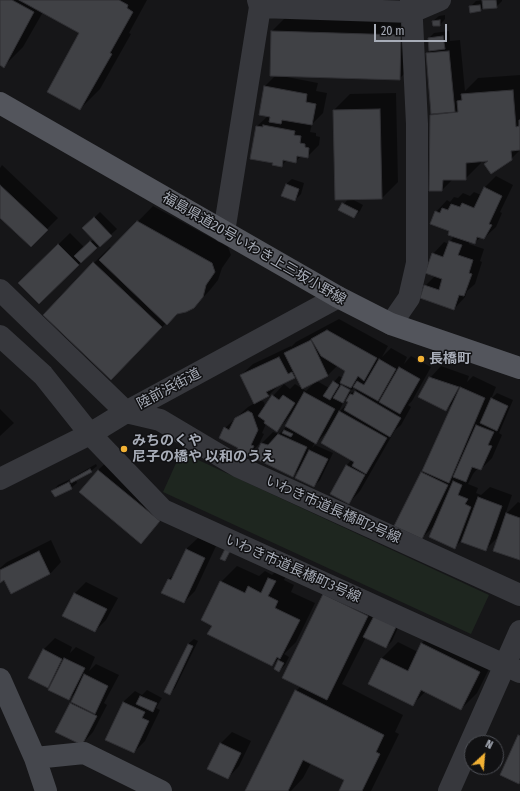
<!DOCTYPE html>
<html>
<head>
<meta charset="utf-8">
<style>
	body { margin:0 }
	#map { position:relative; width:520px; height:791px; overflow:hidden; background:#161618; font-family:"Fira Sans Condensed",sans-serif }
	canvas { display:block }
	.north { position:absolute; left:464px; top:735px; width:40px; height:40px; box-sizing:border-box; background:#111113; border:1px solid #4d4f55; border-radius:50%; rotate:26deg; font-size:11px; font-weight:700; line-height:16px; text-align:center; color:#a8adb8 }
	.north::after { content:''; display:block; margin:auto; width:14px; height:18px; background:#f2b134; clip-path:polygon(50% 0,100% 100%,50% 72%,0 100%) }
	.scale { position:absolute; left:374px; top:24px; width:73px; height:18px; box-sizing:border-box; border:2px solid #a8adb8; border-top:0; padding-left:5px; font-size:12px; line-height:14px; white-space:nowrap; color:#a8adb8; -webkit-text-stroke:3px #111113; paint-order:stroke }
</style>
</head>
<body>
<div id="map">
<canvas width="520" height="791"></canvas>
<div class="north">N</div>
<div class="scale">20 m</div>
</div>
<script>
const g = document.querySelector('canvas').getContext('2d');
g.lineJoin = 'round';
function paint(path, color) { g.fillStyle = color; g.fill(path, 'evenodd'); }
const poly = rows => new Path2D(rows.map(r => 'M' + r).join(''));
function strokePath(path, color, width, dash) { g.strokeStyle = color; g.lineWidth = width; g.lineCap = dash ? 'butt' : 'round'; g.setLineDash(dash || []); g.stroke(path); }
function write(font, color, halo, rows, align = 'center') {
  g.font = font + ' "Fira Sans Condensed","Noto Sans JP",sans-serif'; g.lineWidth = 3; g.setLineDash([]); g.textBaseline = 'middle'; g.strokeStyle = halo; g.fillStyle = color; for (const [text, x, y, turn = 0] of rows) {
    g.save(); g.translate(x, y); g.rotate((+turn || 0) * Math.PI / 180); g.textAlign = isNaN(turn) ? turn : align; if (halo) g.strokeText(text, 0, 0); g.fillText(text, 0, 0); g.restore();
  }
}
paint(poly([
	[181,452,489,595,471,634,163,492]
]), '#1e261f');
paint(poly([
	[0,0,147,0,129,33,131,34,100,89,80,109,81,33,43,12,23,47,4,66,0,64],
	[483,0,502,0,502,1,496,7,482,8,480,10,470,7,476,1],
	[288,15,417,20,415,63,399,79,287,76,287,77,318,83,316,91,327,93,323,113,312,124,310,132,316,133,316,136,320,137,319,145,307,157,301,156,295,162,287,160,281,166,274,163,251,158,257,126,268,116,260,114,265,86,276,75,272,31],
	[445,15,445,19,440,25,433,21,439,16],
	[449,31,450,41,460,40,465,91,478,78,520,75,520,150,511,159,481,160,481,163,465,179,453,179,442,190,431,115,434,112,427,54,430,50,429,38,434,33],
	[396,93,398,182,382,198,350,198,363,205,360,211,354,217,340,209,348,199,334,110,350,94],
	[2,165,58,218,42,234,0,216,0,168],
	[496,176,513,185,500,212,502,213,496,227,484,238,481,237,474,243,470,242,469,244,484,249,480,261,482,262,475,284,467,291,465,297,454,309,425,286,435,276,433,254,444,242,449,244,454,236,436,212,447,200,450,202,454,197,458,198,463,193,470,196,474,192,481,195,484,188],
	[292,179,304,183,301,194,295,200,286,184],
	[153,206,228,247,231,255,222,268,218,280,210,290,194,307,178,313,166,323,127,363,44,315,94,263,110,247,112,248],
	[100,212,117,229,81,262,39,303,19,283,70,233,85,248,94,239,84,228],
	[339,319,388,346,382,357,391,348,407,357,404,364,411,356,431,367,412,401,408,405,411,407,401,425,395,430,360,491,349,503,331,493,347,465,352,459,328,431,316,443,315,442,312,448,315,445,333,453,320,480,314,486,302,467,293,475,262,443,273,432,279,434,287,426,292,415,291,414,277,431,266,424,262,433,264,434,259,444,248,456,239,447,225,428,248,407,255,403,241,375,253,364,291,346,291,347,296,342],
	[338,365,346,370,343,378,339,376,329,388,317,381,328,375],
	[296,375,315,382,306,391,295,384,290,389,284,384,273,396,265,407,264,402,260,400,268,396,280,384],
	[342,384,352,390,354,387,357,388,354,391,355,392,354,393,352,392,350,395,349,402,338,413,345,399,351,392,342,386],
	[441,366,469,376,467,382,473,376,496,387,491,399,497,393,513,400,499,433,502,435,492,458,481,469,478,468,473,474,468,484,478,488,476,493,481,495,490,487,512,495,505,515,518,502,520,503,520,559,499,536,485,550,461,541,455,547,435,525,422,538,422,472,455,401,446,410,430,378],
	[0,409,14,423,0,436],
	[110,459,171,510,141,542,98,470],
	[96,464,97,466,91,471,76,480,77,483,71,488,53,491,58,485,73,478,77,475],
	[198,538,216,546,195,591,184,602,169,579,176,572,186,549],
	[51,540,61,562,50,574,5,579,0,582,0,568,7,562],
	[285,562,291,565,284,580,294,585,291,592,315,603,296,642,284,654,289,657,285,665,279,671,275,669,281,656,272,665,213,625,221,582,237,566,259,576,265,571,272,575],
	[86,582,118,598,106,620,95,631,64,616,75,593],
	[324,595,401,621,392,641,386,647,366,637,342,684,403,715,395,732,399,734,371,791,340,791,346,780,311,763,303,778,291,791,246,791,296,691,301,686],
	[438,627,496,655,477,693,461,709,426,691,413,704,370,683,382,658,398,642,418,652,422,643],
	[55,638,72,647,70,653,76,647,95,657,89,671,96,664,119,675,104,703,107,705,93,732,82,744,71,703,77,691,69,699,53,681,47,687,43,650],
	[194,639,198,641,175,688,170,693,188,644],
	[147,690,162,698,156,708,160,710,145,741,134,752,123,702,135,691,142,695],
	[232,732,251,741,239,766,228,778,209,768,221,743]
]), '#0007');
const building = poly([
	[0,0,12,0,34,12,4,68,0,65,0,0],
	[19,0,119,0,128,5,127,8,133,12,110,53,112,54,80,110,47,92,79,33,19,0],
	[482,0,496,0,497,8,483,9,482,0],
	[480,5,481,11,470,13,469,6,480,5],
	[440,20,440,26,433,26,432,21,440,20],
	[271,31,401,35,400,80,270,76,271,31],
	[443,36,445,49,429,51,428,38,443,36],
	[449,51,455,112,431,114,426,53,449,51],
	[264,86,307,94,306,102,316,104,312,125,282,120,281,124,269,122,270,117,259,115,264,86],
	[513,90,516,127,519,126,519,120,520,120,520,150,511,151,512,160,491,174,484,164,488,161,466,163,466,180,443,180,442,191,429,191,430,115,458,112,457,101,462,100,461,94,513,90],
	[380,109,382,199,335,200,333,110,380,109],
	[263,125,295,131,294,135,301,136,300,143,305,144,305,147,309,148,308,158,297,156,296,163,283,160,282,167,272,165,273,163,250,159,256,126,263,127,263,125],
	[286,184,299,189,295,201,281,196,286,184],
	[0,185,48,230,31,247,0,218,0,185],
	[484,187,502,196,489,224,492,225,484,239,477,237,475,244,448,235,449,231,430,224,435,211,440,213,442,208,448,210,451,204,460,207,462,203,474,208,484,187],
	[342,203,358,211,354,218,338,210,342,203],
	[94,217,112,236,100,247,82,228,94,217],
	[137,221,212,263,215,272,206,285,203,297,194,308,186,312,177,314,167,325,99,260,137,221],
	[90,241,97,248,81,263,74,256,90,241],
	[449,241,462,245,458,255,473,260,469,273,472,274,464,296,459,295,454,310,420,298,424,285,439,290,442,279,425,273,432,253,443,257,449,241],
	[58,244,79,265,39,304,18,283,58,244],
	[93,262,162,327,111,380,43,315,93,262],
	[327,330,377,358,364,381,358,376,351,388,340,383,345,371,321,356,311,339,327,330],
	[311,340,328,376,302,389,284,353,311,340],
	[279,357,288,374,292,372,295,378,266,392,269,396,254,404,240,375,279,357],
	[379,359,396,369,378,401,353,387,357,381,364,385,379,359],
	[399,367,420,379,400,414,379,402,399,367],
	[429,377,459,387,446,411,418,397,429,377],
	[333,381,339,385,330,400,323,396,333,381],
	[341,385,350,390,343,403,333,398,341,385],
	[460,387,485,398,449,483,422,471,460,387],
	[355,391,401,418,390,437,344,410,348,402,346,401,350,394,353,395,355,391],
	[304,392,335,409,316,444,285,426,304,392],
	[272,395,279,400,283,395,295,403,277,432,264,423,265,421,258,416,272,395],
	[491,398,508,406,497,431,480,423,491,398],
	[248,411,252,413,258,430,251,445,254,446,248,457,236,451,238,448,219,438,224,427,229,430,235,418,248,411],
	[339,411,387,438,366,474,352,466,354,462,321,443,339,411],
	[476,425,494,432,488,445,492,446,481,470,472,467,466,482,453,477,476,425],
	[284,430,293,434,291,437,282,433,284,430],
	[278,434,307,447,293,477,254,458,261,443,268,445,278,434],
	[309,450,328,459,314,487,295,478,309,450],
	[346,465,365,475,349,504,330,494,346,465],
	[90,469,92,472,71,483,70,480,90,469],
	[98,470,160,521,141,544,79,492,98,470],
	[421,472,448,485,422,539,394,526,421,472],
	[453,481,462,485,458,495,468,499,465,504,471,507,455,549,429,537,453,481],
	[69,482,72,489,55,497,51,491,69,482],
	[478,497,502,506,486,551,461,542,478,497],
	[506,513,520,518,520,560,493,551,506,513],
	[186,549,205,558,184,603,161,593,168,579,171,580,186,549],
	[225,549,230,551,225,561,220,559,225,549],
	[39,551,50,574,11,594,4,580,0,583,0,570,39,551],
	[268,578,276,581,268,596,278,601,275,608,300,620,280,659,277,657,272,666,207,634,212,626,201,620,220,581,245,593,248,586,261,593,268,578],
	[74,593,107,609,95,632,62,616,74,593],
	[323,594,368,616,327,700,282,678,323,594],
	[374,616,396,627,386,648,363,637,374,616],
	[421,643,480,672,461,710,421,690,413,706,368,684,381,658,408,671,421,643],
	[188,644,193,646,170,695,164,692,188,644],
	[43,649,62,659,48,688,28,678,43,649],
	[64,658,85,668,69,700,48,690,64,658],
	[278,660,284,663,279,672,274,669,278,660],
	[84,674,108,686,95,714,71,702,84,674],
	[295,690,384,735,376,752,380,754,362,791,339,791,344,780,303,760,288,791,245,791,295,690],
	[140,696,157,703,153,712,136,704,140,696],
	[123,702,145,712,142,718,149,721,134,753,105,740,123,702],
	[70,703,97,716,82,745,55,732,70,703],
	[518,735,520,736,520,781,519,784,500,775,518,735],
	[220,743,241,753,228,779,207,769,220,743]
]);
paint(building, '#404145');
strokePath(building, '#303034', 1);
strokePath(poly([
	[260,7,412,12,440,0],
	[224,232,260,7,258,0],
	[0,290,126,412,160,420,239,467,520,595],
	[391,324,409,298,417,263,417,124,411,0],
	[0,336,43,375,90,434,163,510,520,672],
	[0,479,90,434,126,412,338,297],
	[449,791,520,631]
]), '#37383d', 22);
strokePath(poly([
	[0,679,35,758,46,791],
	[35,758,84,753,161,791]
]), '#45474d', 22);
strokePath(poly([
	[0,103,338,297,391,324,520,368]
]), '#53555c', 22);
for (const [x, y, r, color] of [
	[421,359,4,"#f2b134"],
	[124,449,4,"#f2b134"]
]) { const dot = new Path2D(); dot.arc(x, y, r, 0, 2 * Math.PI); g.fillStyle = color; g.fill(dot); strokePath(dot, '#111113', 1.5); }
write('14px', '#a8adb8', '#111113', [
	["福島県道20号いわき上三坂小野線",254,249,30],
	["陸前浜街道",169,389,-28],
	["いわき市道長橋町2号線",333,510,24],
	["いわき市道長橋町3号線",293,569,24]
]);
write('bold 14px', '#a8adb8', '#111113', [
	["長橋町",429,359],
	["みちのくや",132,441],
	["尼子の橋や 以和のうえ",132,457]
], 'left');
</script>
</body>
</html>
